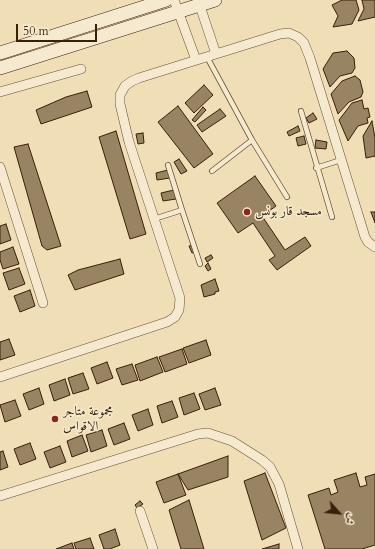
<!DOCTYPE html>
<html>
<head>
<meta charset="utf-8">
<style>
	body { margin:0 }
	#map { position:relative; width:375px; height:549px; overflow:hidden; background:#f0dfb6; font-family:Cardo,Amiri,serif }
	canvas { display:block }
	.north { position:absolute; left:319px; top:493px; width:40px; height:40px; -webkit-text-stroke:3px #f5ead0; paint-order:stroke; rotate:117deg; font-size:11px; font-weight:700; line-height:16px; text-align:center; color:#381f09 }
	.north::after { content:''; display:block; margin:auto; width:14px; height:18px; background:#381f09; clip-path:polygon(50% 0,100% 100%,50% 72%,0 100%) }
	.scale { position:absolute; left:16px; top:24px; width:81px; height:18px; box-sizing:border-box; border:2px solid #381f09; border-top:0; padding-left:5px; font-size:12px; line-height:14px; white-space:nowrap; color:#381f09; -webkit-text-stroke:3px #f5ead0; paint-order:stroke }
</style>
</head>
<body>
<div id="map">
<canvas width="375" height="549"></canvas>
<div class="north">ش</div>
<div class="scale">50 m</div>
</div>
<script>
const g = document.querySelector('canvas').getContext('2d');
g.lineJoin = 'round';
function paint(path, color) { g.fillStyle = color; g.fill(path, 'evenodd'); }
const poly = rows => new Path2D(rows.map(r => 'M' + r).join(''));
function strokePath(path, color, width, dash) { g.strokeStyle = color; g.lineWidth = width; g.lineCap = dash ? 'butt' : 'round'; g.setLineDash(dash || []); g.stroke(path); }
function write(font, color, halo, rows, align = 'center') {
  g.font = font + ' Cardo,Amiri,serif'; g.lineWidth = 3; g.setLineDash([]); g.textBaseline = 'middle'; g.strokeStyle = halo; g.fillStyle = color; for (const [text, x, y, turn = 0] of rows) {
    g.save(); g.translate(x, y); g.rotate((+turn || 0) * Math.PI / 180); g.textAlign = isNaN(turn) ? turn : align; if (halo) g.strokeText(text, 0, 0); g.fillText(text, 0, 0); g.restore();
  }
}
const building = poly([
	[342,0,356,0,359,10,352,24,333,27,338,16,332,5,342,0],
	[362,0,375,0,375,17,358,21,364,9,362,0],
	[347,51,354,58,355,68,352,73,340,76,330,87,323,69,333,53,347,51],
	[355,76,360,80,363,92,361,97,349,102,338,114,331,94,342,81,355,76],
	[204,85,213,95,194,113,185,103,204,85],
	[87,91,92,107,41,124,36,110,66,97,87,91],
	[362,100,364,109,368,108,370,117,367,118,368,123,358,126,348,141,339,120,352,103,362,100],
	[178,106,213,154,194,168,158,122,178,106],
	[203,107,206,110,195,122,192,120,203,107],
	[220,109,226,116,202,132,197,125,220,109],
	[313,113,317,119,309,123,306,118,313,113],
	[372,121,375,138,375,156,366,158,363,136,372,121],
	[298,126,300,131,289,136,287,132,298,126],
	[116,131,146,234,130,239,99,137,116,131],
	[143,133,144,143,138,144,136,134,143,133],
	[304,136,306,144,298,146,296,138,304,136],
	[316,140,327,142,326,149,315,148,316,140],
	[28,144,61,246,47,250,42,246,14,147,28,144],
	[179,159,187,171,181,174,174,162,179,159],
	[168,170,170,178,157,180,156,173,168,170],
	[255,176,276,206,262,216,285,250,305,237,311,246,277,270,269,260,275,256,253,223,238,233,217,203,255,176],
	[174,190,176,199,163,201,161,193,174,190],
	[371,212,375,212,375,223,371,212],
	[6,224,11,240,0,244,0,226,6,224],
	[193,245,195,252,192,253,189,246,193,245],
	[13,247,19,264,3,269,0,260,0,252,13,247],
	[211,255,213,258,207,262,205,258,211,255],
	[120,259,124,274,75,290,68,275,78,270,120,259],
	[208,263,211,269,208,271,205,266,208,263],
	[19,268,25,284,9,290,3,273,19,268],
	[215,279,219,291,215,292,215,294,204,297,201,285,215,279],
	[30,290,35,306,20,312,14,296,30,290],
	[9,339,15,355,0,360,0,342,9,339],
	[206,340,211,355,189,363,183,348,206,340],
	[182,349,187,364,165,372,159,357,182,349],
	[157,357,163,372,140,381,135,365,157,357],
	[107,362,113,378,97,384,91,368,107,362],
	[132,364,138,380,122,385,116,369,132,364],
	[83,373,89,389,73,394,68,378,83,373],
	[65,379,70,395,54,401,49,385,65,379],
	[39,388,44,404,29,410,23,394,39,388],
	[215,388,221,405,205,410,199,394,215,388],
	[194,393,200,409,184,415,179,398,194,393],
	[15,400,21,416,5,422,0,405,15,400],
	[172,401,178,417,162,423,157,406,172,401],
	[148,409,153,425,138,431,132,415,148,409],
	[124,423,130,439,114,445,108,429,124,423],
	[102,430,107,446,91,452,86,435,102,430],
	[82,435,88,451,72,457,67,441,82,435],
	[30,443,36,459,20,465,14,449,30,443],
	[60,446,66,462,50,468,44,452,60,446],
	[3,451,8,467,0,470,0,452,3,451],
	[228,456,228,477,188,490,178,474,228,456],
	[265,473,286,528,262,540,244,481,265,473],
	[356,473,360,487,367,485,365,477,375,474,375,545,362,549,325,549,308,495,329,488,331,495,338,492,334,480,356,473],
	[178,474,186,495,164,503,156,482,178,474],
	[189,500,204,549,181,549,169,510,189,500],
	[140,501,143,504,137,508,135,505,140,501],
	[115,529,120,545,110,549,104,549,99,535,115,529],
	[90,538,94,549,76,549,74,543,90,538],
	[72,543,74,549,56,549,72,543],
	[279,544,279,549,262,549,279,544]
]);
paint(building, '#988363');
strokePath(building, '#381f09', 1);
const lane = poly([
	[207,57,252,140,287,197],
	[301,111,332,217],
	[168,165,182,210,200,264],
	[316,168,341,160],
	[212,171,252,140],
	[154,219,182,210]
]);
const street = poly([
	[174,0,196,60],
	[198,0,216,54],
	[0,92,81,69],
	[0,167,43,303],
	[0,377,167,322,175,317,179,310,180,298,129,142,120,104,120,95,125,86,132,81,139,78,280,34,289,33,298,37,304,43,310,58,365,237,368,242,375,247],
	[0,496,198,434,208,433,232,441,262,460,270,467,279,484,298,549],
	[140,511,153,549]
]);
const secondary = poly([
	[0,53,166,0],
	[0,68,215,0]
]);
strokePath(lane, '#664f34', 6);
strokePath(street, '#664f34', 10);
strokePath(secondary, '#381f09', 14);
strokePath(lane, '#f5ead0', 4.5);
strokePath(street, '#f5ead0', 9);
strokePath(secondary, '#f5ead0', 13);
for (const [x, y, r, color] of [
	[247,212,4,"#8f2418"],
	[55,419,4,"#8f2418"]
]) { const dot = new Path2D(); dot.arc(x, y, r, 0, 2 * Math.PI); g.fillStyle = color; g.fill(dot); strokePath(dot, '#f5ead0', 1.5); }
write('13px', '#381f09', '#f5ead0', [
	["مسجد قار بونس",255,212],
	["مجموعة متاجر",63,412],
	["الاقواس",63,427]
], 'left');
</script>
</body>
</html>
